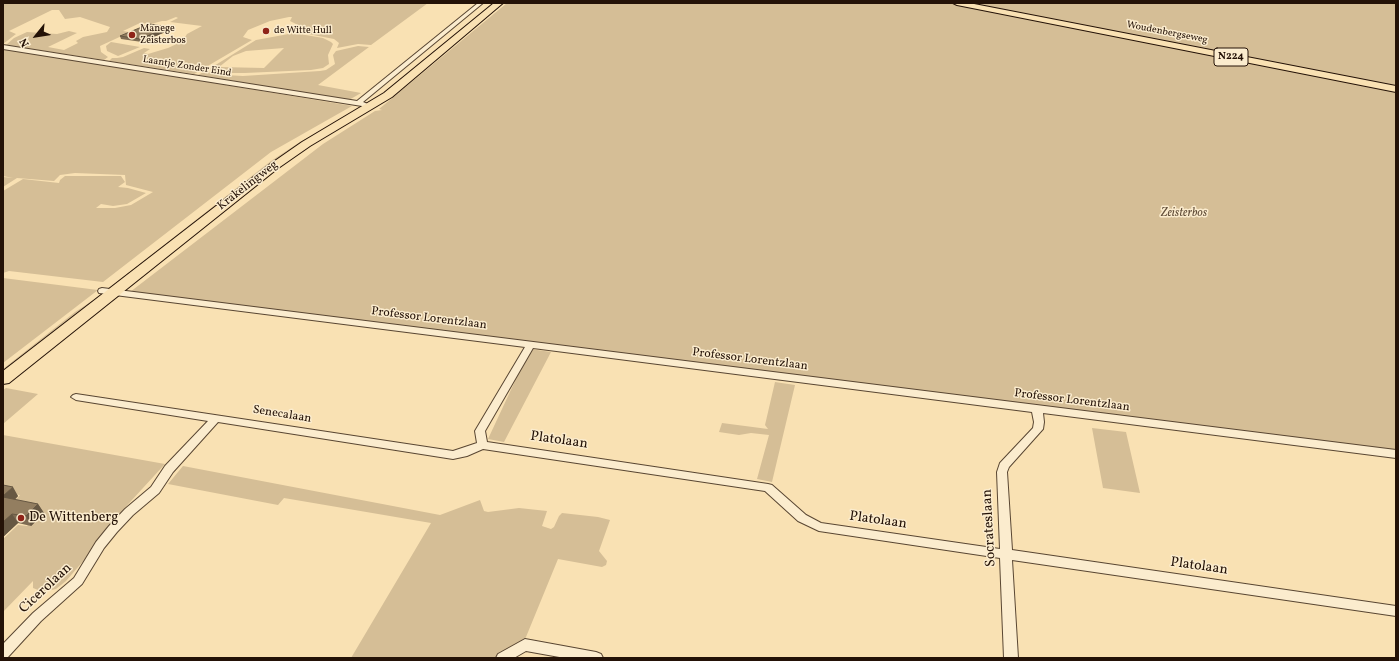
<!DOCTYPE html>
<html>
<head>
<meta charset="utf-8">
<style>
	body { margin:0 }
	#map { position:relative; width:1399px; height:661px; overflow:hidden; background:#f9e1b3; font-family:Vollkorn,serif }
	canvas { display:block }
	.frame { position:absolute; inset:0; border:4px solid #241207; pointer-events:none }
	.north { position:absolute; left:16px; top:16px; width:40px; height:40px; -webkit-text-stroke:3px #fbecce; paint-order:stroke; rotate:240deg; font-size:11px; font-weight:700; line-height:16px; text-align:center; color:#241207 }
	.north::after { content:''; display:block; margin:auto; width:14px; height:18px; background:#241207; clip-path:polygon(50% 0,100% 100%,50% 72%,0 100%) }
</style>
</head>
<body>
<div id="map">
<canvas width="1399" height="661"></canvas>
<div class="frame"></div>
<div class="north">N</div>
</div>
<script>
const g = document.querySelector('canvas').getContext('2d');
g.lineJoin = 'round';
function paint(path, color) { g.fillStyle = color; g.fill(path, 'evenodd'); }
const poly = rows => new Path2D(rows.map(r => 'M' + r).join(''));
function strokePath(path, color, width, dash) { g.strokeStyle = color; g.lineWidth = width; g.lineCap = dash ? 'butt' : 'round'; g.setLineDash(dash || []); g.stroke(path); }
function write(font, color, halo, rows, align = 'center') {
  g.font = font + ' Vollkorn,serif'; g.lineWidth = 3; g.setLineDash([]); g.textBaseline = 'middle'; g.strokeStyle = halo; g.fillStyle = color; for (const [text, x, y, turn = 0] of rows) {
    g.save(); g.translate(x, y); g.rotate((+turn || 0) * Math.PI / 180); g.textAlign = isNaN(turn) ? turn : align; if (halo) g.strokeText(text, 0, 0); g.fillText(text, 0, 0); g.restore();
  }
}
paint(poly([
	[3,3,428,3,371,45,358,44,337,48,339,43,334,39,298,32,297,30,302,27,290,21,292,17,289,17,270,21,248,30,243,37,252,40,194,74,109,61,112,58,117,58,123,57,144,48,150,49,144,53,148,54,168,48,183,41,187,34,202,26,170,22,178,18,176,17,166,21,162,21,151,24,140,23,123,31,128,32,126,34,100,46,101,52,108,57,104,60,6,45,14,38,27,32,57,34,69,31,77,33,48,47,64,50,78,43,76,41,83,37,107,32,110,27,80,17,65,19,59,10,52,10,9,31,16,34,3,44],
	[507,3,1396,3,1396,454,130,292,323,144,375,111,382,110,379,109],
	[294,33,323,38,331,42,333,44,328,55,329,64,323,68,311,70,245,73,228,73,209,69,256,40],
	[284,48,264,68,219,67,233,56,246,51],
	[111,42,140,47,118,56,107,51,106,46],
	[358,46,369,47,318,85,361,93,349,100,198,75,205,71,224,75,243,76,320,71,326,70,335,64,333,55,336,51],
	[3,48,352,106,271,152,103,282,9,271,3,273,3,191,23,179,59,183,60,180,65,176,121,176,125,182,118,187,128,188,146,193,127,204,113,206,101,204,96,208,115,208,131,205,153,192,126,185,125,175,75,173,60,175,54,181,17,178,3,187,3,177,13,178,3,176],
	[359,109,114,285,113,285,271,161,300,142],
	[3,278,98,290,3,363],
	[92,301,97,302,3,376,3,369,75,312],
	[530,349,551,352,504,442,488,439],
	[775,382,795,385,772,482,757,479,769,435,751,433,739,435,719,432,722,423,768,429,765,425],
	[6,388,38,394,3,424,3,390],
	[1092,428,1126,432,1140,493,1103,488],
	[3,435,165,464,109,525,85,559,66,581,56,589,43,592,33,588,33,581,3,612,3,539,18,525,27,526,42,510,10,505,20,495,3,493],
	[183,466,440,515,480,500,484,511,488,512,519,508,547,511,542,526,551,529,554,527,559,516,562,513,598,517,610,520,599,551,607,561,606,565,602,567,558,559,526,637,521,645,502,658,351,658,431,523,284,498,278,505,168,484]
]), '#d5be96');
const street = poly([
	[478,3,483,3,363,102,370,105,370,107,368,108,362,106,3,49,3,45,357,101,478,3],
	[102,288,1396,450,1396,458,1043,413,1044,422,1043,429,1009,467,1007,472,1012,550,1396,606,1396,616,1012,560,1018,658,1004,658,1000,558,819,531,798,521,765,491,483,449,467,456,453,459,218,422,173,472,159,493,133,515,117,532,104,548,82,584,41,621,8,657,3,658,3,644,33,613,74,578,96,542,109,526,125,509,151,487,165,466,208,421,76,400,71,397,73,395,76,394,453,451,477,443,475,431,525,347,99,293,98,291,99,289,102,288],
	[533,348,1032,412,1034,422,1033,428,1000,463,997,472,1000,549,821,523,806,515,772,485,768,484,487,442,485,431,533,348],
	[525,639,596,652,601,654,603,658,565,658,526,651,514,658,496,658,498,654,525,639]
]);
const primary = poly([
	[494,3,503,3,392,97,310,146,277,169,9,383,3,384,3,371,269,165,302,142,384,93,494,3],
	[953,3,969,3,1396,86,1396,92,957,5,953,3]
]);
strokePath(street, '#594632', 2);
strokePath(primary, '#241207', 2);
paint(street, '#fbecce');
paint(primary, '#f9e1b3');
paint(poly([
	[169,27,170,30,142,42,121,39,120,36],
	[3,485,18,496,15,500,38,504,44,513,31,526,18,523,3,537]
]), '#7e6c53');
paint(poly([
	[169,27,170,30,142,42,140,39],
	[13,487,18,496,7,506,3,499,3,496],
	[38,504,44,513,31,526,26,516],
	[12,514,18,523,3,537,3,522]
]), '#675843');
const building = poly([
	[149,24,169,27,140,39,120,36,149,24],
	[3,485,13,487,3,496,3,485],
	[3,497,38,504,26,516,12,514,3,522,3,497]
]);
paint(building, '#937e60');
strokePath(building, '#675843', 1);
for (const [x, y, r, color] of [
	[266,31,4,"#8f2418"],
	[132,35,4,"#8f2418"],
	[21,518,4,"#8f2418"]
]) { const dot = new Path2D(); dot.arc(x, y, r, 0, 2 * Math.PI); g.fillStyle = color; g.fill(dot); strokePath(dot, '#fbecce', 1.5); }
write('10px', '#241207', '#fbecce', [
	["Manege",140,29],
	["Zeisterbos",140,41],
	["de Witte Hull",274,31]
], 'left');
write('10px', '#241207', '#fbecce', [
	["Woudenbergseweg",1167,33,11],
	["Laantje Zonder Eind",187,67,9]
]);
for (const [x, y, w] of [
	[1231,57,34]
]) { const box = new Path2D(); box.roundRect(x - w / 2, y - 9, w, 18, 3); g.fillStyle = '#fbecce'; g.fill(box); strokePath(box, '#241207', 1); }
write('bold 11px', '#241207', null, [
	["N224",1231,57]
]);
write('12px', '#241207', '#fbecce', [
	["Krakelingweg",248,186,-38],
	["Professor Lorentzlaan",429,319,7],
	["Professor Lorentzlaan",750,360,7],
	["Professor Lorentzlaan",1072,401,7],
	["Senecalaan",282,415,9]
]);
write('italic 12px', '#624e39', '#fbecce', [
	["Zeisterbos",1184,214]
]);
write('14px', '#241207', '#fbecce', [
	["Platolaan",559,441,8],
	["Platolaan",878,521,8],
	["Socrateslaan",990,528,-93],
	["Platolaan",1199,567,8],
	["Cicerolaan",46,589,-43]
]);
write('14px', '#241207', '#fbecce', [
	["De Wittenberg",29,518]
], 'left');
</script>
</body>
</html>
